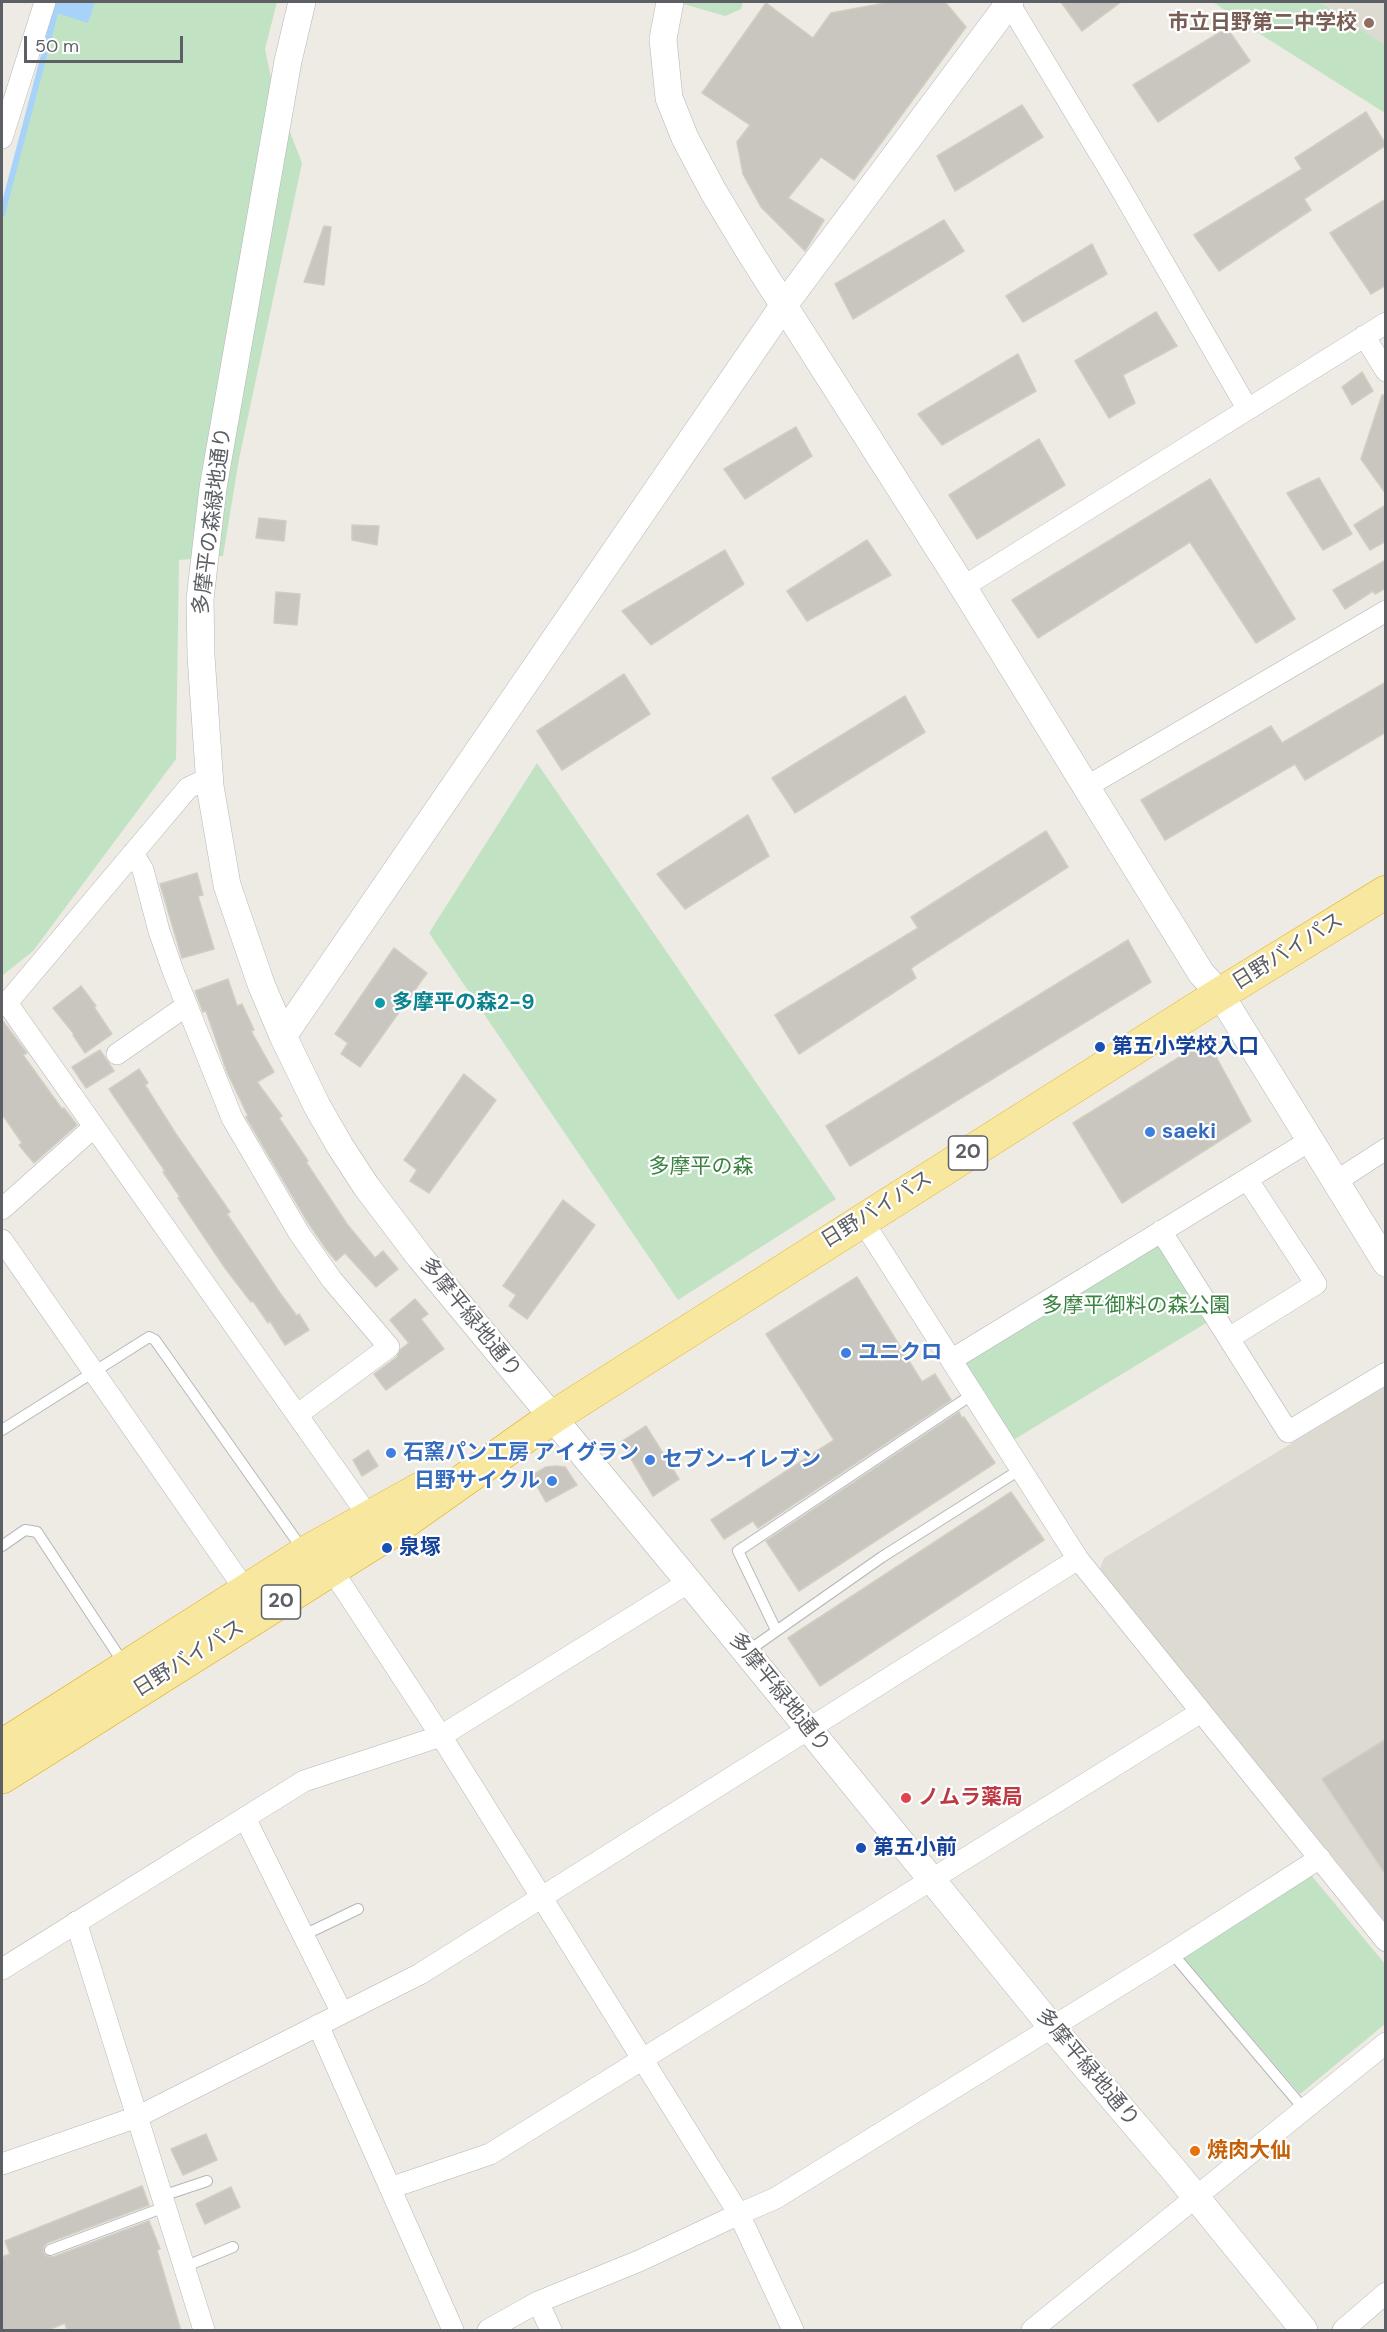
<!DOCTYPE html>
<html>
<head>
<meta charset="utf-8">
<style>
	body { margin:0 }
	#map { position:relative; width:1387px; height:2332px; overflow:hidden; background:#edebe3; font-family:"DM Sans",sans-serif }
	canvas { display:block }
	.frame { position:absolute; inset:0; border:3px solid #5c5f63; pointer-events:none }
	.scale { position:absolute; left:24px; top:36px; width:159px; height:27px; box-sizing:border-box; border:3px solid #5c5f63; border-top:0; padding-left:8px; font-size:18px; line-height:21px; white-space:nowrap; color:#5c5f63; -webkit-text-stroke:4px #fff; paint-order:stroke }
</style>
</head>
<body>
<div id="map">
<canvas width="1387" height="2332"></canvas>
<div class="frame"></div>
<div class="scale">50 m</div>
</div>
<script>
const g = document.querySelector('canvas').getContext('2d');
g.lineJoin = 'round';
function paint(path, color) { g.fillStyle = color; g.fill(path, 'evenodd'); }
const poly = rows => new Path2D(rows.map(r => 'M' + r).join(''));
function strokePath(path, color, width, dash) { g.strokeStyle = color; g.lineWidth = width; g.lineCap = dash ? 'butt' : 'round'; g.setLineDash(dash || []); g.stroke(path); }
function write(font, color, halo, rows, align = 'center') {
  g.font = font + ' "DM Sans","Noto Sans JP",sans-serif'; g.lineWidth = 4.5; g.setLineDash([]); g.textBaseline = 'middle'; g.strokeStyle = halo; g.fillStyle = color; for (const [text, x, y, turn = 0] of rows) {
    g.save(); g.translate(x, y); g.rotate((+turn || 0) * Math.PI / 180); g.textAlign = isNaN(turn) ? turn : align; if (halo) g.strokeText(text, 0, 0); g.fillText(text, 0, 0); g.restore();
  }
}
paint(poly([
	[1320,2,1385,2,1385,45],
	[1385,1386,1385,1922,1099,1571,1104,1558]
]), '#dddad2');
paint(poly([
	[52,2,277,2,265,49,273,88,302,163,239,459,223,556,179,560,176,759,33,951,2,976,2,213,51,34,46,21],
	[677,2,743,2,741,9,725,16],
	[1213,2,1320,2,1385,45,1385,113,1249,27],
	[537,763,836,1199,678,1300,429,933],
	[1161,1231,1216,1317,1005,1445,951,1360],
	[1306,1869,1385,1964,1385,2024,1300,2094,1182,1956]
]), '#c1e3c3');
paint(poly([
	[57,2,95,2,88,23,53,12]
]), '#a7d2fa');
strokePath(poly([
	[2,214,58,2]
]), '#a7d2fa', 6);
const building = poly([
	[890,2,945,2,966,27,854,180,821,157,788,198,824,220,805,251,761,207,743,174,737,142,750,125,702,93,766,3,813,38,831,13,890,2],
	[1061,2,1121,2,1082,31,1061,2],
	[1227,28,1250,61,1158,122,1133,85,1227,28],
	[1022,105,1043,137,955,191,937,156,1022,105],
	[1366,112,1386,145,1304,199,1311,210,1219,271,1194,235,1302,169,1295,158,1366,112],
	[1386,199,1386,285,1371,294,1330,233,1386,199],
	[944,220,964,251,853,319,835,284,944,220],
	[324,226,331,227,324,285,304,282,324,226],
	[1092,244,1107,274,1023,322,1006,296,1092,244],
	[1156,312,1177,346,1123,375,1135,403,1109,418,1075,361,1156,312],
	[1018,354,1036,391,942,445,918,414,1018,354],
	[1362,372,1373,391,1352,405,1342,387,1362,372],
	[1382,395,1386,395,1386,494,1361,459,1382,395],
	[796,427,812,456,745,499,724,469,796,427],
	[1039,439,1065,485,977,539,949,495,1039,439],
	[1319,478,1352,534,1323,550,1287,493,1319,478],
	[1210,479,1295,619,1256,643,1190,542,1038,638,1012,600,1210,479],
	[1386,505,1386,541,1370,550,1354,525,1386,505],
	[259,518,286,521,284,541,256,538,259,518],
	[352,525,379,526,377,545,352,540,352,525],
	[867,540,891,575,807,621,787,591,867,540],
	[725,550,744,584,651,645,622,611,725,550],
	[1386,560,1386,588,1375,594,1373,591,1345,609,1333,590,1386,560],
	[276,592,300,594,297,625,274,623,276,592],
	[624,674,650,714,562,770,537,731,624,674],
	[1386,682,1386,732,1305,780,1295,764,1165,840,1141,800,1271,726,1282,743,1386,682],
	[905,696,925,732,795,813,772,778,905,696],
	[748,815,769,856,685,909,657,874,748,815],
	[1046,831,1068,867,911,968,916,978,799,1054,775,1015,918,928,911,917,1046,831],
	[197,873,203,895,198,896,214,949,182,958,160,884,197,873],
	[1128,940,1151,982,850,1166,826,1126,1128,940],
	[394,948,427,973,360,1067,341,1054,348,1043,335,1034,394,948],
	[228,979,237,1006,242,1004,254,1030,251,1031,274,1072,257,1082,282,1116,279,1118,308,1161,306,1162,347,1224,375,1258,383,1251,398,1269,376,1287,345,1253,336,1261,326,1249,307,1221,246,1117,248,1116,227,1072,206,1011,203,1012,195,991,228,979],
	[81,986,96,1006,94,1007,112,1034,85,1053,73,1035,74,1034,53,1008,81,986],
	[2,1020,27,1053,23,1055,62,1109,64,1108,77,1125,34,1163,19,1145,22,1143,2,1114,2,1020],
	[1207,1040,1251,1121,1122,1203,1073,1123,1207,1040],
	[100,1050,114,1071,86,1088,72,1067,100,1050],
	[139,1069,148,1083,145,1085,176,1134,230,1212,227,1214,280,1293,297,1316,299,1314,309,1330,285,1345,270,1321,268,1323,253,1301,251,1302,225,1268,178,1198,180,1197,163,1172,165,1171,109,1089,139,1069],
	[464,1074,496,1100,429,1193,410,1181,417,1170,404,1160,464,1074],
	[563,1200,595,1225,527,1319,509,1306,516,1295,503,1286,563,1200],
	[857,1277,922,1382,935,1374,951,1400,758,1528,753,1521,724,1539,711,1520,834,1440,766,1334,857,1277],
	[415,1299,428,1314,421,1319,444,1349,386,1390,374,1374,397,1357,401,1349,409,1343,390,1320,415,1299],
	[959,1412,962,1418,964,1417,995,1463,799,1591,766,1541,959,1412],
	[646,1426,679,1479,653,1496,621,1442,646,1426],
	[368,1450,378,1466,362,1476,353,1460,368,1450],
	[555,1466,565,1467,577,1485,546,1502,531,1476,546,1467,555,1466],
	[1011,1492,1044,1540,820,1686,788,1638,1011,1492],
	[1386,1739,1386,1875,1322,1779,1386,1739],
	[206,2134,217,2160,183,2175,171,2149,206,2134],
	[142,2186,149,2205,47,2243,44,2246,43,2252,46,2256,53,2257,149,2221,160,2249,157,2250,181,2331,67,2331,65,2323,46,2331,2,2331,2,2257,10,2254,5,2241,142,2186],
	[231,2187,240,2207,205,2224,196,2204,231,2187]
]);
paint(building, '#c9c6c0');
strokePath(building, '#d1cdc2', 1.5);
const service = poly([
	[2,1430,149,1337,155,1340,303,1550],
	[2,1546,25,1530,37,1532,124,1664],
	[776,1630,738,1551,973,1394],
	[745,1653,882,1557,1021,1469],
	[304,1935,358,1909],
	[1172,1953,1304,2109],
	[162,2196,207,2181],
	[50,2250,165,2207],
	[184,2267,233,2247]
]);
const minor = poly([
	[1009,3,1118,184,1247,408],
	[2,138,45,2],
	[1364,336,1386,371],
	[963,587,1386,323],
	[209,778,188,788,7,1003,369,1517],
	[1086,787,1386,611],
	[133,853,143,870,159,931,173,971,232,1118,299,1233,332,1280,389,1347,297,1415],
	[117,1054,186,1006],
	[1335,1182,1386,1149],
	[2,1209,94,1127],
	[862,1220,1078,1559,1386,1941],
	[1161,1231,1288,1432,1386,1373],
	[2,1240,246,1591],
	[1229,1338,1316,1284,1247,1179],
	[951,1360,1311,1140],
	[332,1570,441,1736,739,2214,793,2330],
	[245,1818,342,2013],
	[76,1922,204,2330],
	[2,1969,304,1781,441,1736,689,1582],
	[318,2025,453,2330],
	[2,2164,137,2117,420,1974,1078,1559],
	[390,2188,490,2154,1201,1712],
	[538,2302,551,2330],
	[488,2330,538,2302,639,2261,739,2214,776,2198,1172,1953,1320,1858],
	[1032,2330,1386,2043],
	[1343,2330,1386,2293]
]);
const tertiary = poly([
	[302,2,288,61,213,488,200,599,201,656,210,786,227,885,261,984,283,1036,317,1106,340,1146,366,1186,419,1256,689,1582,1051,2026,1173,2169,1304,2330],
	[670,2,663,39,669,98,685,138,713,191,751,254,963,587,1201,973,1220,994,1386,1263],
	[283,1036,784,305,1010,2]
]);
const trunk = poly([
	[2,1746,305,1553,420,1489],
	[2,1777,386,1535,553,1417,1220,994,1386,892]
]);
strokePath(service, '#b4b6ba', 12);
strokePath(minor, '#b4b6ba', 22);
strokePath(tertiary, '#b4b6ba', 28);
strokePath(trunk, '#e2a90e', 34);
strokePath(service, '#fff', 10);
strokePath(minor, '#fff', 21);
strokePath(tertiary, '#fff', 27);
strokePath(trunk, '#f8e89f', 33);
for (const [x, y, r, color] of [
	[1369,23,6,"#8d6e63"],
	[380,1003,6,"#0f9aa8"],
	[1100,1047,6,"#1a4fb4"],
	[1150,1132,6,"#3f7fe0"],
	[846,1353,6,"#3f7fe0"],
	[391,1453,6,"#3f7fe0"],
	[650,1460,6,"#3f7fe0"],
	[552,1481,6,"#3f7fe0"],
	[387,1548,6,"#1a4fb4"],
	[906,1798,6,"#e0444e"],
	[861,1848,6,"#1a4fb4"],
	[1195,2151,6,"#e8710a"]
]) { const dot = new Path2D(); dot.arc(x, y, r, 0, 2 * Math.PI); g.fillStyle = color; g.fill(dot); strokePath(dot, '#fff', 2); }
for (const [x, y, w] of [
	[968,1153,39],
	[281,1602,39]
]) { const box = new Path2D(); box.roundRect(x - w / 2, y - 17, w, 34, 4.5); g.fillStyle = '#fff'; g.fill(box); strokePath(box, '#5c5f63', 1.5); }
write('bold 20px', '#5c5f63', null, [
	["20",968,1153],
	["20",281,1602]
]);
write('bold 21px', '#785e54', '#fff', [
	["市立日野第二中学校",1357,23]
], 'right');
write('21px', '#5c5f63', '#fff', [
	["多摩平の森緑地通り",213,521,-83],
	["日野バイパス",1288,952,-32],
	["日野バイパス",877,1210,-32],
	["多摩平緑地通り",470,1318,51],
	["日野バイパス",189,1659,-32],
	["多摩平緑地通り",779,1693,51],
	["多摩平緑地通り",1087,2068,50]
]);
write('bold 21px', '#0d838f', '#fff', [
	["多摩平の森2-9",392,1003]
], 'left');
write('bold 21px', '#164399', '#fff', [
	["第五小学校入口",1112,1047],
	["泉塚",399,1548],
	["第五小前",873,1848]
], 'left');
write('bold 21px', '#366cbe', '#fff', [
	["saeki",1162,1132],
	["ユニクロ",858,1353],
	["石窯パン工房 アイグラン",403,1453],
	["セブン-イレブン",662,1460],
	["日野サイクル",540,1481,"right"]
], 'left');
write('21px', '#3a8341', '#fff', [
	["多摩平の森",701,1167],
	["多摩平御料の森公園",1136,1306]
]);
write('bold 21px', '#be3a42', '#fff', [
	["ノムラ薬局",918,1798]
], 'left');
write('bold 21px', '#c56008', '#fff', [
	["焼肉大仙",1207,2151]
], 'left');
</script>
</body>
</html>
